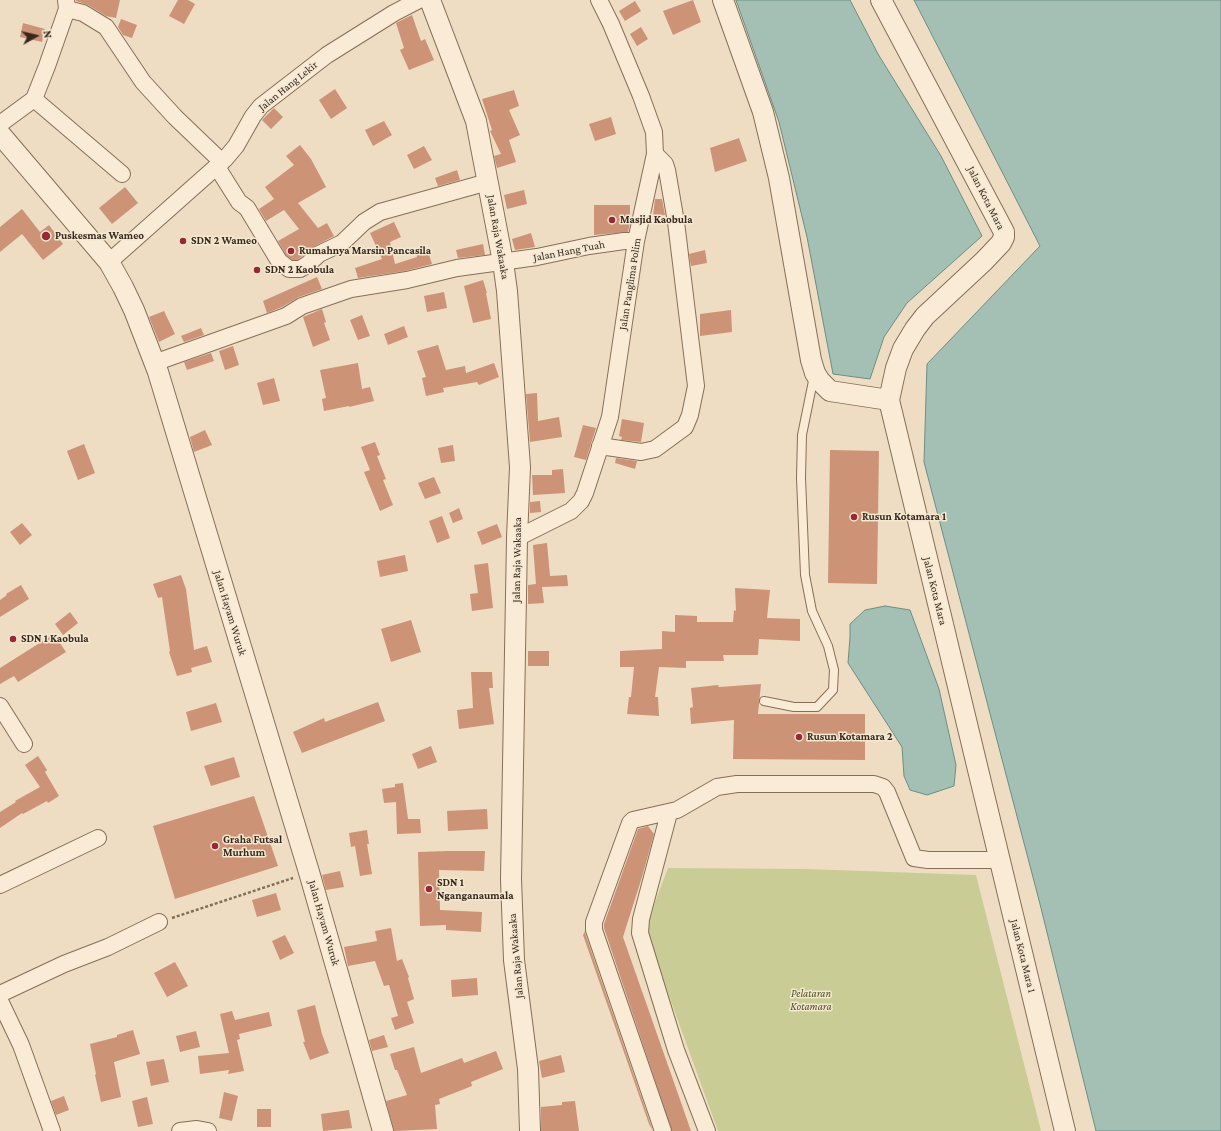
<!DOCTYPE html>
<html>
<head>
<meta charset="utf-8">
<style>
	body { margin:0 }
	#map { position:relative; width:1221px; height:1131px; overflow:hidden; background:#eeddc2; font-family:"Crimson Pro",serif }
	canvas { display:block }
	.north { position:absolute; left:16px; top:16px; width:40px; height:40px; -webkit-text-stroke:3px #f5e8d1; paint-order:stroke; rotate:82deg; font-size:11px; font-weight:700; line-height:16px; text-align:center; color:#37271d }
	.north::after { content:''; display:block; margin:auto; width:14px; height:18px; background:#37271d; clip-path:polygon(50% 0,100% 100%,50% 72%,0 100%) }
</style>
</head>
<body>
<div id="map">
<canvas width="1221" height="1131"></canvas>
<div class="north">N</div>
</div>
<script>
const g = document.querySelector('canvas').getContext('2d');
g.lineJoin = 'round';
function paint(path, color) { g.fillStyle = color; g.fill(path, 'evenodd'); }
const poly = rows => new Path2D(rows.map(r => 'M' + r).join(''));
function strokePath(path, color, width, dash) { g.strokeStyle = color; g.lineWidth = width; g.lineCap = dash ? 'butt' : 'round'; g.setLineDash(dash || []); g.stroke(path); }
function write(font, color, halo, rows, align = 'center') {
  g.font = font + ' "Crimson Pro",serif'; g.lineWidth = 3; g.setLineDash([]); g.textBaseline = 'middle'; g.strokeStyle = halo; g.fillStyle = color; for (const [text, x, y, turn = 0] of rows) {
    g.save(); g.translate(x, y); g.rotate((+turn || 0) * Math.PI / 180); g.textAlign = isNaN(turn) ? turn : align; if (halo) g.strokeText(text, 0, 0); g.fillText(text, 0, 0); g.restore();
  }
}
paint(poly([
	[668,868,806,869,976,875,1041,1131,718,1131,648,938,647,923]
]), '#cacc96');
const water = poly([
	[736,0,850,0,878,54,941,156,982,236,907,303,884,337,870,379,833,374,807,237,779,122,736,0],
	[914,0,1221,0,1221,1131,1096,1131,1040,904,924,462,927,364,1040,246,914,0],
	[885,606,910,610,939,689,956,765,954,786,927,795,910,790,904,776,902,747,848,663,850,637,850,624,865,610,885,606]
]);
paint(water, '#a4c0b5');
strokePath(water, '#6b8e82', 1);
paint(poly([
	[76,0,120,0,116,18,106,16,88,5,76,1],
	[178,0,188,0,195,4,184,24,169,16],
	[693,0,701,22,673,35,663,11],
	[635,1,641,11,625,21,619,11],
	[412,15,421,41,425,39,434,60,409,70,400,50,404,48,396,23],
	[121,19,137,25,132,38,123,35,118,27],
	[23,23,45,29,42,42,20,37],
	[641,27,648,39,637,46,630,34],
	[335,89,347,108,331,119,319,100],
	[514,90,519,106,509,110,520,135,509,140,516,162,497,168,494,156,501,154,490,131,492,130,482,99],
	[274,108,283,117,271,129,262,120],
	[611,117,616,134,595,141,589,124],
	[384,121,392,135,373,146,365,130],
	[739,138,747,161,715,172,710,148],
	[300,145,311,159,326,187,298,203,318,228,327,223,334,236,315,246,297,260,292,260,286,255,278,241,299,229,284,210,266,221,259,209,274,199,265,187,294,165,286,156],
	[424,146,432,160,414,169,407,155],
	[457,170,460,180,438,186,435,178],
	[125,187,138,203,112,224,99,208],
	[524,190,527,204,507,209,504,195],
	[655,199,662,199,665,215,653,216],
	[594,205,630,205,630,223,628,232,594,235],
	[22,209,40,232,49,225,63,244,43,260,22,234,0,252,0,227],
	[394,222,401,237,390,242,395,264,417,257,416,252,427,248,432,264,405,271,358,278,355,268,382,259,370,233],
	[531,233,535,247,515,250,512,239],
	[483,244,485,255,458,258,456,250],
	[705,250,707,263,691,266,689,254],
	[317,277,322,289,299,297,282,307,267,313,263,301],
	[483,280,487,293,486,293,491,319,473,323,464,286],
	[444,292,447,308,427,312,424,296],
	[322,309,326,322,324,323,330,340,313,347,303,317],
	[731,310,732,332,700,336,700,314],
	[164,311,175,334,159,342,149,317],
	[362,315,370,336,358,340,350,320],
	[404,326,408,337,388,345,384,334],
	[201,328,204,335,184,342,181,336],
	[438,345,446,370,465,366,466,373,494,363,499,377,479,385,477,382,443,388,444,392,426,396,422,378,426,377,417,351],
	[233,346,239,365,225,370,219,351],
	[211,353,214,361,187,370,184,362],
	[358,363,362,389,370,387,374,401,349,407,349,406,324,411,322,399,326,398,320,370],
	[274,378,280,401,263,405,257,383],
	[537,393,538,421,559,417,562,437,530,442,526,394],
	[622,419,644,423,641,442,621,440,622,437,619,436],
	[583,425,596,428,586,460,574,457],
	[205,430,212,445,194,452,190,437],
	[375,442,380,455,377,456,386,479,383,480,393,505,380,511,364,472,370,470,361,447],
	[84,444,95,473,78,480,67,451],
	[453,445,455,461,441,463,438,448],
	[830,450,879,451,877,584,828,583],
	[616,458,637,461,635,469,615,463],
	[563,469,565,493,533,495,532,475,552,475,552,470],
	[434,477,441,493,425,499,418,483],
	[540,501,541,512,530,513,530,502],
	[459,508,463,519,453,523,449,513],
	[442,516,450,538,437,543,429,521],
	[22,523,32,535,20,545,10,532],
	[497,524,502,537,482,545,477,532],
	[547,543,550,576,567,575,568,586,542,587,544,603,528,604,528,585,536,584,533,545],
	[405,555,408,571,380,577,377,561],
	[488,563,493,608,472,611,470,594,478,593,474,565],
	[181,575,186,589,194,650,207,646,212,662,191,668,192,672,177,676,169,652,170,651,162,597,158,598,153,584],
	[21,585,29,599,0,617,0,600,7,595,6,594],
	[735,588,770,590,767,618,800,619,800,641,759,639,758,655,723,655,724,661,686,661,686,668,659,667,655,697,658,697,659,716,627,714,629,697,631,697,634,667,620,667,620,651,662,649,662,631,675,632,675,615,697,616,697,622,733,622,734,610,736,611],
	[70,612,78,623,63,635,55,624],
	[411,620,421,652,391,662,381,629],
	[54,634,66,652,18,682,14,676,0,684,0,668],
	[528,651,549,651,549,666,528,666],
	[471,672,492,672,493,688,489,688,494,724,459,729,457,710,473,708],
	[761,684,758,714,865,714,865,760,733,759,734,720,691,724,690,708,693,707,691,688,718,685,719,687],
	[378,702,385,721,302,753,293,732,324,718,325,722],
	[216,703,222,722,191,731,186,712],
	[431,746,437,762,418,769,412,754],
	[38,756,47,770,45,772,59,796,48,803,47,801,23,814,22,813,0,828,0,812,16,802,15,801,40,787,25,765],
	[234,757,240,777,211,786,204,766],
	[403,783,408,819,420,819,421,833,397,834,396,802,384,803,382,789,395,787,395,784],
	[254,796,278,866,175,899,153,826],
	[487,809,488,829,448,831,447,811],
	[648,826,654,834,642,877,623,937,691,1131,672,1131,604,928,604,924,638,829],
	[367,830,369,844,367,844,372,874,360,876,355,846,351,847,349,833],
	[448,851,485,851,484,871,439,870,440,910,482,912,481,932,446,930,446,925,420,926,418,852],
	[340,871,344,887,326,890,322,875],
	[276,893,281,910,257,917,252,900],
	[391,928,397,961,402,959,409,977,408,978,414,999,407,1002,414,1023,395,1030,391,1018,398,1016,389,985,384,986,375,961,348,966,344,947,377,941,375,931],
	[585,931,585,933,653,1131,649,1124,583,935],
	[285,935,294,953,280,960,272,941],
	[175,962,188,986,167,997,154,973],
	[477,978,478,995,452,997,451,980],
	[315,1005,322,1034,329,1053,310,1060,303,1042,305,1042,297,1010],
	[232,1011,235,1020,269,1012,272,1026,239,1034,240,1039,237,1040,244,1071,228,1074,229,1070,200,1074,198,1056,229,1053,220,1014],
	[133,1030,140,1054,114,1062,121,1097,101,1102,95,1075,96,1074,90,1044,117,1037,117,1035],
	[196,1031,200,1047,180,1052,176,1036],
	[384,1035,388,1047,372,1051,369,1040],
	[414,1047,421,1073,462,1058,464,1063,496,1051,503,1069,471,1082,472,1086,439,1099,440,1104,435,1105,437,1129,394,1131,386,1101,407,1095,397,1070,395,1070,390,1054],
	[561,1055,565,1072,542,1078,539,1061],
	[164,1059,169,1082,151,1086,146,1062],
	[224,1092,238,1096,232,1121,219,1118],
	[64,1096,69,1110,56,1115,51,1101],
	[147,1097,153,1124,138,1127,132,1101],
	[575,1101,579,1131,541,1131,541,1107,562,1105,562,1102],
	[257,1109,271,1109,271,1127,257,1127],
	[349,1110,352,1128,323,1131,321,1114]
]), '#cc9377');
const service = poly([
	[764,701,794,707,817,707,833,690,834,670,828,646,812,611,805,575,801,478,802,435,814,376]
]);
const minor = poly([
	[66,0,67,9,47,66,34,99,122,174],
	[67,9,83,13,106,27,143,82,175,117,222,162],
	[0,124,34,99],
	[217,167,239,202,247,208,279,261,289,269,300,269,308,264,319,254,342,243,364,222,380,212,488,182],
	[109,262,225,159,236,146,253,116,261,106,327,55,394,13,419,0],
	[154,363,286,316,302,306,351,289,407,280,457,268,537,257,589,246,624,241,636,241],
	[600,446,641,452,655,449,685,427,690,415,696,386,676,222,667,170,665,164,655,154],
	[517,538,571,511,581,501,585,493,610,417,636,241,655,154,654,132,641,96,611,24,599,0],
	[0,706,24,744],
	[669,813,641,919,640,933,676,1050,707,1131],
	[0,885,98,838],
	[0,994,64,964,108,947,159,922],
	[0,1001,21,1045,52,1131],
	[180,1131,197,1129,208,1131],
	[663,1131,594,930,594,922,630,823,633,820,677,810,717,787,737,784,874,784,883,787,887,792,914,858,928,860,1000,860]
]);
const tertiary = poly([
	[430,0,476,121,503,262,507,291,520,467,517,538,511,879,514,960,528,1069,530,1131],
	[723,0,763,112,779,178,811,360,815,373,820,381,830,391,889,400],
	[881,0,1004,232,1004,237,1001,243,984,261,925,316,915,329,903,349,896,368,889,400,1065,1131],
	[0,134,109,262,123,287,134,310,158,372,309,872,383,1131]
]);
strokePath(service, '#876e59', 10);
strokePath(minor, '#876e59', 18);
strokePath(tertiary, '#876e59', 22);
strokePath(poly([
	[172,918,293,878]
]), '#876e59', 2.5, [3, 2]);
strokePath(service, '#f9ebd5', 8);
strokePath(minor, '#f9ebd5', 16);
strokePath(tertiary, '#f9ebd5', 20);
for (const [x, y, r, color] of [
	[612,220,4,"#962934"],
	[46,236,5,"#962934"],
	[183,241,4,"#962934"],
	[291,251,4,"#962934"],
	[257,270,4,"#962934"],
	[854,517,4,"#962934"],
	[13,639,4,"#962934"],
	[799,737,4,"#962934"],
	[215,846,4,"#962934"],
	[429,889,4,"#962934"]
]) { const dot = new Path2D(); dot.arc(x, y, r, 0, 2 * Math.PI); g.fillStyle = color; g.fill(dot); strokePath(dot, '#f5e8d1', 1.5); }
write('11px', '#37271d', '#f5e8d1', [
	["Jalan Hang Lekir",288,86,-39],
	["Jalan Kota Mara",986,198,63],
	["Jalan Raja Wakaaka",498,237,80],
	["Jalan Hang Tuah",569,251,-11],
	["Jalan Panglima Polim",630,284,-81],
	["Jalan Raja Wakaaka",517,560,-89],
	["Jalan Kota Mara",935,591,76],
	["Jalan Hayam Wuruk",230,613,73],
	["Jalan Hayam Wuruk",324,923,74],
	["Jalan Raja Wakaaka",516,956,-95],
	["Jalan Kota Mara 1",1023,956,76]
]);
write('bold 11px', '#37271d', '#f5e8d1', [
	["Masjid Kaobula",620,220],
	["Puskesmas Wameo",55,236],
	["SDN 2 Wameo",191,241],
	["Rumahnya Marsin Pancasila",299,251],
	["SDN 2 Kaobula",265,270],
	["Rusun Kotamara 1",862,517],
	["SDN 1 Kaobula",21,639],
	["Rusun Kotamara 2",807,737],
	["Graha Futsal",223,840],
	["Murhum",223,853],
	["SDN 1",437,883],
	["Nganganaumala",437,896]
], 'left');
write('italic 11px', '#4c5324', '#f5e8d1', [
	["Pelataran",811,994],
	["Kotamara",811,1007]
]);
</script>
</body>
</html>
